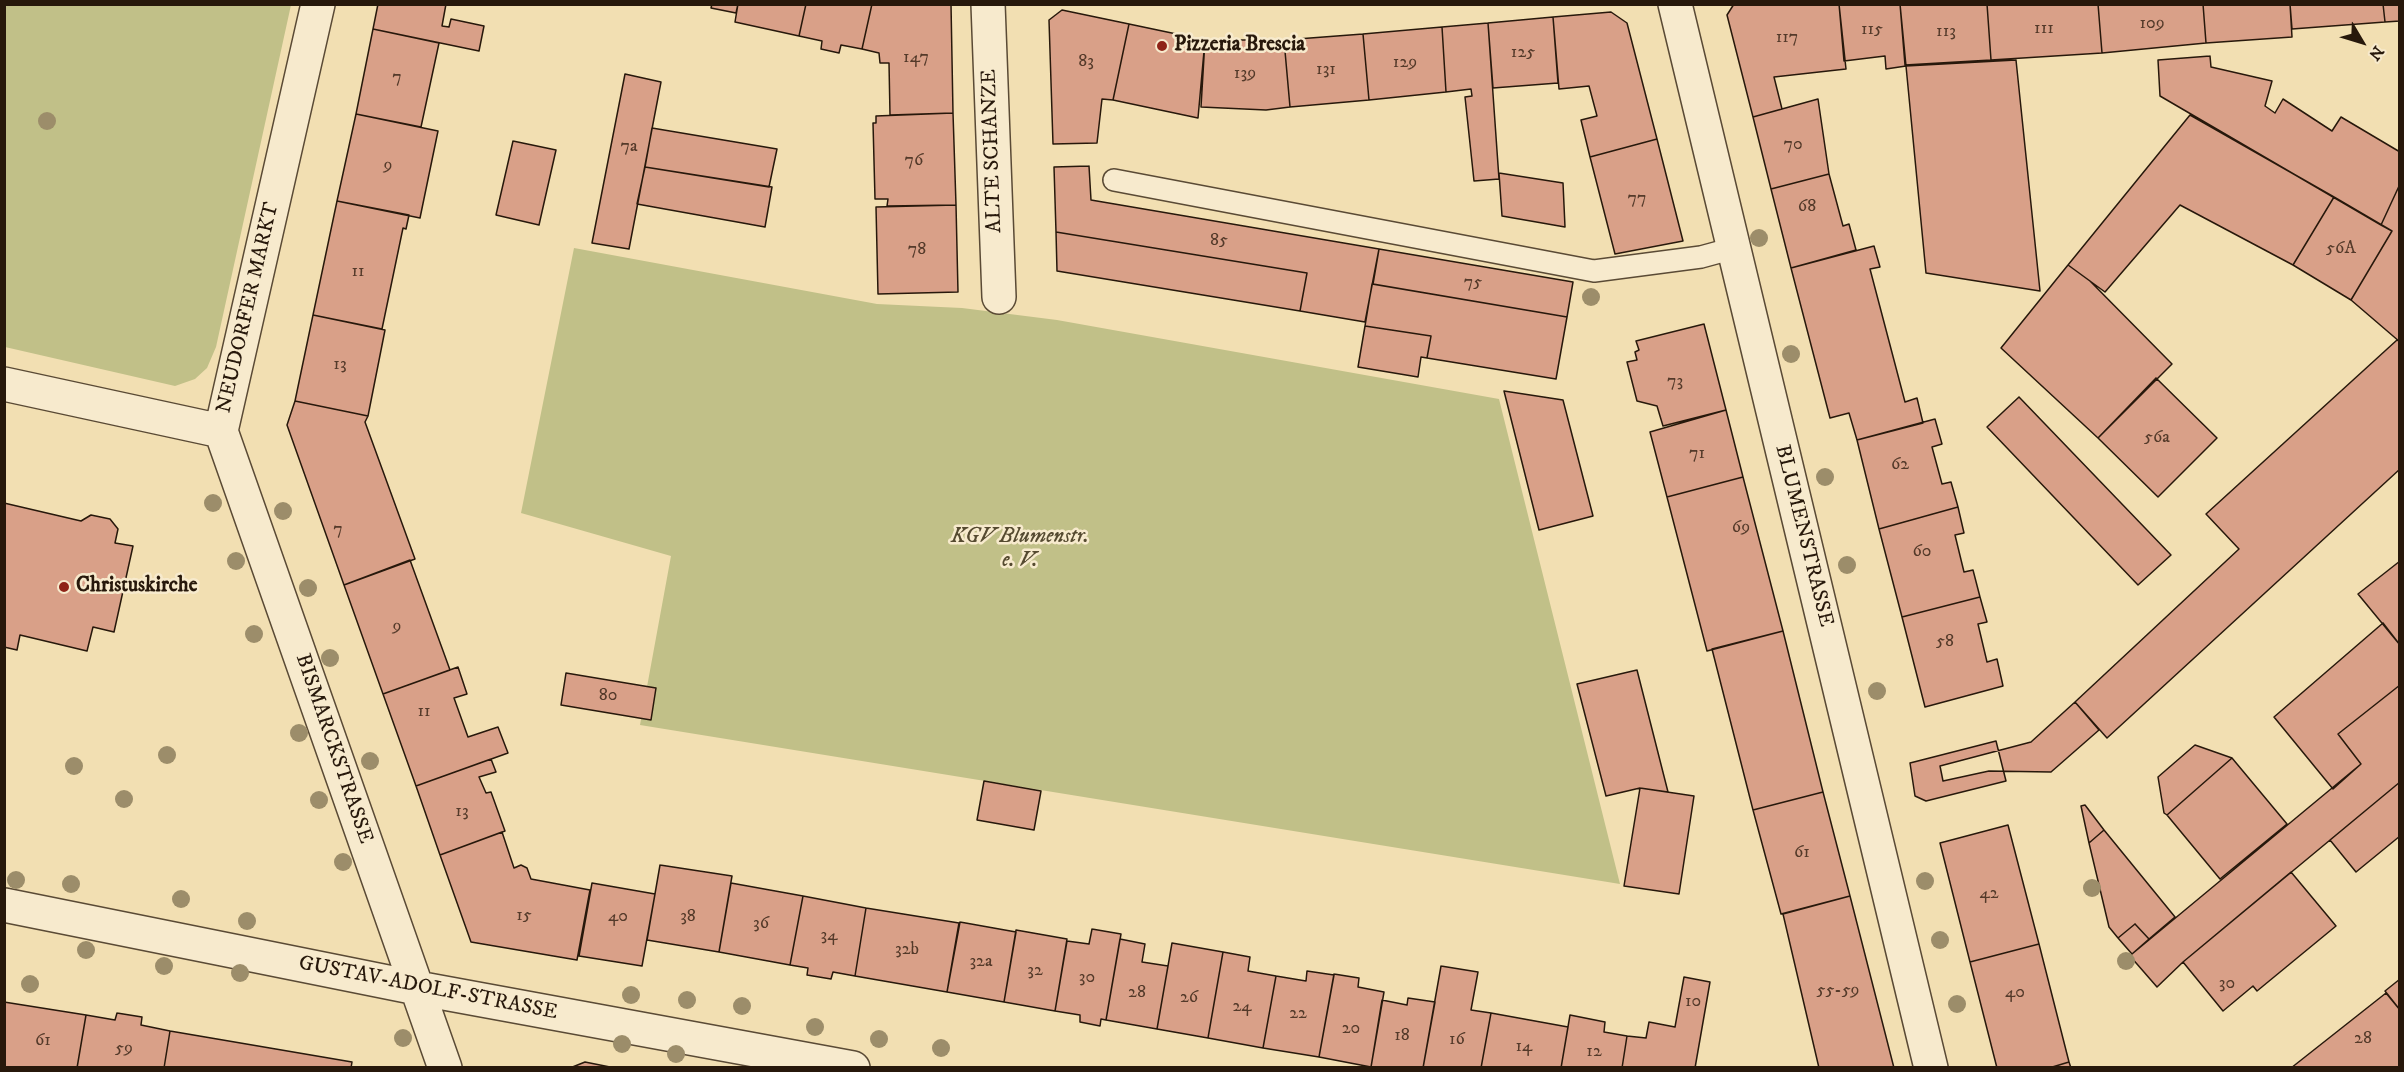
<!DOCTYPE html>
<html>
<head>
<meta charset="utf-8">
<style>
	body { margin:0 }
	#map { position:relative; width:2404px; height:1072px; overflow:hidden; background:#f2dfb2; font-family:"IM FELL DW Pica",serif }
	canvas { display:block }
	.frame { position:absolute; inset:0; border:6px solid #27180b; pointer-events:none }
	.north { position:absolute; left:2332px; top:12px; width:60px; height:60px; -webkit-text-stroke:4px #f7eacd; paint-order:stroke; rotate:128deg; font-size:16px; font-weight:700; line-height:24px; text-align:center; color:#27180b }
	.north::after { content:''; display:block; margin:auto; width:21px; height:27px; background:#27180b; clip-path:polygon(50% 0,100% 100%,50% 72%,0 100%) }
</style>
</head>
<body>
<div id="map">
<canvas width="2404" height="1072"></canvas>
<div class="frame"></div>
<div class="north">N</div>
</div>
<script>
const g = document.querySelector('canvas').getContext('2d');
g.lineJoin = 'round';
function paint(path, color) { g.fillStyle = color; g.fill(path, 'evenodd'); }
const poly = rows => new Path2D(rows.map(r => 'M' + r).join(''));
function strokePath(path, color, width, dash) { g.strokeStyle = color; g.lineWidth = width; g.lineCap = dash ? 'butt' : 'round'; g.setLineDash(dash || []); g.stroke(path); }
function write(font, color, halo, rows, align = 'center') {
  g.font = font + ' "IM FELL DW Pica",serif'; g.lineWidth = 5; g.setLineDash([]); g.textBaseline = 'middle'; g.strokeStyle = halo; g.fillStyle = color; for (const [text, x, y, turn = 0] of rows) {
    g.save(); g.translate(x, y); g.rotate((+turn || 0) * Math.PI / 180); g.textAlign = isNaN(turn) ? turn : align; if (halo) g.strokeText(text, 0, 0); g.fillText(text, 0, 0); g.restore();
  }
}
paint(poly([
	[5,4,291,5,216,347,207,368,195,379,175,386,5,347],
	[574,248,877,304,962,308,1057,320,1499,399,1620,884,640,725,671,556,521,513]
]), '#c1c088');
const building = poly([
	[378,4,446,4,442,26,449,27,451,19,484,26,479,51,373,29,378,4],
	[712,4,738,4,736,13,711,8,712,4],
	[738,4,806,4,799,36,735,22,738,4],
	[806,4,872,4,862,49,841,45,839,53,821,49,822,41,799,36,806,4],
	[872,4,951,4,953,113,890,115,889,63,880,63,879,53,862,49,872,4],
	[1734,4,1839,4,1846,69,1774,77,1782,109,1753,117,1727,15,1734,4],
	[1839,4,1900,4,1906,66,1886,69,1885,56,1844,61,1839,4],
	[1900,4,1987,4,1991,60,1905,65,1900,4],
	[1987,4,2098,4,2102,53,1991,60,1987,4],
	[2098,4,2203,4,2206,43,2102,53,2098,4],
	[2203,4,2290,4,2292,37,2206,43,2203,4],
	[2290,4,2383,4,2385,22,2292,29,2290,4],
	[2383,4,2400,4,2400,21,2385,22,2383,4],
	[1062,10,1129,24,1113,100,1102,99,1097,143,1053,144,1049,20,1062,10],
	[1611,12,1627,23,1657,139,1590,157,1581,120,1597,116,1589,86,1559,89,1553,17,1611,12],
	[1553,17,1558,83,1493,88,1488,23,1553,17],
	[1488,23,1499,179,1474,181,1465,97,1472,96,1471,89,1446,92,1442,27,1488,23],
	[1129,24,1205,40,1198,118,1113,100,1129,24],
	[1442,27,1446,92,1369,100,1363,34,1442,27],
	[373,29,439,43,421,127,356,114,373,29],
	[1363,34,1369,100,1290,107,1284,40,1363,34],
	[1205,40,1284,40,1290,107,1266,110,1201,107,1205,40],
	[2210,56,2211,67,2272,81,2265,106,2275,113,2283,99,2332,131,2341,117,2400,152,2400,184,2381,225,2160,96,2158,60,2210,56],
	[2016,60,2040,291,1926,273,1906,66,2016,60],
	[625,74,661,82,629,249,592,243,625,74],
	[1818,99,1829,174,1771,189,1753,117,1818,99],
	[953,113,956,205,887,206,888,199,875,199,873,123,876,123,876,116,953,113],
	[356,114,438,131,420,218,337,201,356,114],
	[2190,115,2334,197,2293,265,2180,205,2105,292,2068,265,2190,115],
	[652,128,777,149,769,187,645,167,652,128],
	[1657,139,1683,241,1615,254,1590,157,1657,139],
	[513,141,556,150,539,225,496,215,513,141],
	[1089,166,1091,200,1379,249,1365,322,1300,311,1307,273,1056,232,1054,167,1089,166],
	[645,167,772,187,765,227,637,204,645,167],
	[1499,173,1563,183,1565,227,1502,216,1499,173],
	[1829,174,1843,226,1849,224,1856,250,1791,268,1771,189,1829,174],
	[2400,184,2400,342,2351,300,2392,231,2381,225,2400,184],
	[2334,197,2392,231,2351,300,2293,265,2334,197],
	[337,201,409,215,406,229,403,228,382,329,313,315,337,201],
	[956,205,958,292,878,294,876,207,956,205],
	[1056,232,1307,273,1300,311,1057,271,1056,232],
	[1874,246,1880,267,1870,269,1905,402,1917,398,1923,423,1857,440,1849,413,1830,418,1791,268,1874,246],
	[1379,249,1573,282,1567,317,1373,284,1379,249],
	[2068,265,2090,281,2172,364,2098,438,2001,348,2068,265],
	[1372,284,1567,317,1556,379,1427,358,1431,336,1365,326,1372,284],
	[313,315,385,330,368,416,295,401,313,315],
	[1704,324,1726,410,1663,426,1657,406,1637,401,1627,362,1637,360,1635,352,1639,350,1636,341,1704,324],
	[1365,326,1431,336,1427,358,1421,357,1418,377,1358,367,1365,326],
	[2397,340,2400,342,2400,469,2107,738,2075,702,2239,549,2206,514,2397,340],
	[2156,378,2217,438,2158,497,2098,438,2156,378],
	[1504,391,1563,400,1593,516,1539,530,1504,391],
	[2019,397,2171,555,2138,585,1987,427,2019,397],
	[295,401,368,416,365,422,415,559,344,585,287,425,295,401],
	[1726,410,1743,477,1667,497,1650,432,1726,410],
	[1935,419,1942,444,1932,447,1942,484,1951,482,1958,507,1879,529,1857,440,1935,419],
	[1743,477,1783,631,1707,651,1667,497,1743,477],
	[4,503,81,521,91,515,110,519,118,529,115,543,133,546,114,632,93,627,87,651,20,635,17,650,4,647,4,503],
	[1958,507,1964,533,1955,535,1964,572,1973,570,1980,597,1902,617,1879,529,1958,507],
	[410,560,450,670,383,694,344,585,410,560],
	[2400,561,2400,645,2358,594,2400,561],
	[1980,597,1987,622,1978,624,1987,662,1997,659,2003,686,1925,707,1902,617,1980,597],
	[2383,623,2400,645,2400,685,2338,734,2361,764,2333,789,2274,717,2383,623],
	[1783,631,1823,792,1753,810,1712,649,1783,631],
	[458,667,467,694,454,698,468,737,498,727,508,753,416,786,383,694,458,667],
	[1637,670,1668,792,1640,788,1606,796,1577,684,1637,670],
	[566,673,656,688,651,720,561,705,566,673],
	[2400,685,2400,782,2183,962,2157,987,2130,956,2132,954,2361,764,2338,734,2400,685],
	[2075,702,2099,730,2051,772,1989,771,1943,781,1940,766,2031,742,2075,702],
	[1996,741,2006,781,1926,801,1915,796,1910,763,1996,741],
	[2195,745,2232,758,2167,815,2164,813,2158,777,2195,745],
	[2232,758,2287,824,2220,879,2167,815,2232,758],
	[491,759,496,772,479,777,486,793,491,792,505,831,440,855,416,786,491,759],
	[984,781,1041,791,1034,830,977,820,984,781],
	[2400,782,2400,836,2356,872,2330,840,2400,782],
	[1640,788,1694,796,1679,894,1624,886,1640,788],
	[1823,792,1850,896,1781,914,1753,810,1823,792],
	[2085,805,2104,830,2089,843,2081,806,2085,805],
	[2008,825,2039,944,1970,962,1940,843,2008,825],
	[2104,830,2175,917,2149,939,2135,924,2118,938,2109,927,2089,843,2104,830],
	[502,832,514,868,521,865,527,868,531,879,590,890,577,960,471,942,440,855,502,832],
	[660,865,732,876,719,952,647,940,660,865],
	[2291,872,2336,926,2257,991,2253,986,2223,1011,2183,962,2291,872],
	[592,883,655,894,642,966,579,956,592,883],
	[731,883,803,896,790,965,719,952,731,883],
	[803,896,866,908,855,976,833,972,831,979,807,975,808,968,790,965,803,896],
	[1850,896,1894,1068,1819,1068,1783,914,1850,896],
	[866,908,959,923,947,992,855,976,866,908],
	[960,922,1016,932,1004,1002,947,992,960,922],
	[2135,924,2149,939,2132,954,2118,938,2135,924],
	[1092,929,1121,934,1106,1020,1101,1019,1100,1026,1080,1022,1080,1015,1055,1011,1067,941,1089,944,1092,929],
	[1016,930,1067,939,1055,1011,1004,1002,1016,930],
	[1120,939,1145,944,1142,962,1168,966,1157,1029,1106,1020,1120,939],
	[1172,943,1223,952,1208,1038,1157,1029,1172,943],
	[2039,944,2069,1062,2049,1068,1997,1068,1970,962,2039,944],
	[1223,952,1250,957,1248,971,1276,976,1263,1048,1208,1038,1223,952],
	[1441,966,1478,972,1471,1010,1491,1013,1481,1068,1423,1068,1441,966],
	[1307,971,1334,975,1319,1057,1263,1048,1276,976,1306,981,1307,971],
	[1334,974,1359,978,1358,987,1384,992,1371,1067,1319,1057,1334,974],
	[1684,977,1710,982,1695,1068,1622,1068,1627,1036,1646,1038,1649,1022,1675,1027,1684,977],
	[2400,979,2400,1010,2385,991,2400,979],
	[2386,993,2400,1010,2400,1068,2291,1068,2386,993],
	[1408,998,1435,1002,1423,1068,1371,1067,1382,1000,1407,1005,1408,998],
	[4,1002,86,1015,77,1068,4,1068,4,1002],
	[117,1013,142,1017,141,1025,170,1031,164,1068,77,1068,86,1015,115,1020,117,1013],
	[1491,1013,1568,1027,1561,1068,1481,1068,1491,1013],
	[1570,1015,1605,1022,1604,1032,1627,1036,1622,1068,1561,1068,1570,1015],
	[170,1031,352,1062,351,1068,164,1068,170,1031],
	[585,1062,615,1068,570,1068,585,1062],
	[2069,1062,2071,1068,2049,1068,2069,1062]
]);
paint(building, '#d9a088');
strokePath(building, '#27180b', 1.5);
const service = poly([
	[1114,180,1594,271,1701,257,1734,248]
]);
const minor = poly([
	[988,4,999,297],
	[1675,4,1931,1068],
	[4,384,221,431],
	[221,431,445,1068],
	[221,431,318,4],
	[4,905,417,988,853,1068]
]);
strokePath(service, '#5a4a35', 24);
strokePath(minor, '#5a4a35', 36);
strokePath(service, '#f7eacd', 21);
strokePath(minor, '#f7eacd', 33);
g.fillStyle = '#9c8d6a';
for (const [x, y] of [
	[47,121],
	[1759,238],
	[1591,297],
	[1791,354],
	[1825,477],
	[213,503],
	[283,511],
	[236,561],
	[1847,565],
	[308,588],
	[254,634],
	[330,658],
	[1877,691],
	[299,733],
	[167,755],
	[370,761],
	[74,766],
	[124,799],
	[319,800],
	[343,862],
	[16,880],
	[1925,881],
	[71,884],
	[2092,888],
	[181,899],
	[247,921],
	[1940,940],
	[86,950],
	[2126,961],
	[164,966],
	[240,973],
	[30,984],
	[631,995],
	[687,1000],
	[1957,1004],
	[742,1006],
	[815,1027],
	[403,1038],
	[879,1039],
	[622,1044],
	[941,1048],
	[676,1054]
]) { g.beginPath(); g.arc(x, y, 9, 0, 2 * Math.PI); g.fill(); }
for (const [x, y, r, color] of [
	[1162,46,6,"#8f2418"],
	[64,587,6,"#8f2418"]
]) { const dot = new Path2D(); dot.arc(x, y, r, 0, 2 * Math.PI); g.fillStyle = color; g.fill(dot); strokePath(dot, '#f7eacd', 2); }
write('18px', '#543a2a', null, [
	["109",2152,24],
	["111",2044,29],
	["115",1872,30],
	["113",1946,32],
	["117",1787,38],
	["125",1523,53],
	["147",916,58],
	["83",1086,62],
	["129",1405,63],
	["131",1326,70],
	["139",1245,74],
	["7",397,78],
	["70",1793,145],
	["7a",629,147],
	["76",914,161],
	["9",388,166],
	["77",1637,199],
	["68",1807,207],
	["85",1219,241],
	["56A",2341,249],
	["78",917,250],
	["11",358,272],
	["75",1473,283],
	["13",340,365],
	["73",1675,382],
	["56a",2157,438],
	["71",1697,454],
	["62",1900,465],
	["69",1741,528],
	["7",338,530],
	["60",1922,552],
	["9",397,627],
	["58",1945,642],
	["80",608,696],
	["11",424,712],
	["13",462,812],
	["61",1802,853],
	["42",1989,894],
	["15",524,916],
	["40",618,917],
	["38",688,917],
	["36",761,924],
	["34",829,936],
	["32b",907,950],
	["32a",981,962],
	["32",1035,971],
	["30",1087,978],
	["30",2227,984],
	["55-59",1838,991],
	["28",1137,993],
	["40",2015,993],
	["26",1189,998],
	["10",1693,1002],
	["24",1242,1007],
	["22",1298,1014],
	["20",1351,1029],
	["18",1402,1036],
	["28",2363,1039],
	["16",1457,1040],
	["61",43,1041],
	["14",1524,1047],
	["59",124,1049],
	["12",1594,1052]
]);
write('bold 21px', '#27180b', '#f7eacd', [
	["Pizzeria Brescia",1174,46],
	["Christuskirche",76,587]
], 'left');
write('21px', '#27180b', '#f7eacd', [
	["ALTE SCHANZE",993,151,-92],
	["NEUDORFER MARKT",249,308,-77],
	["BLUMENSTRASSE",1803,536,76],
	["BISMARCKSTRASSE",333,749,71],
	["GUSTAV-ADOLF-STRASSE",428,989,11]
]);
write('italic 21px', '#554a30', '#f7eacd', [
	["KGV Blumenstr.",1020,538],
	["e. V.",1020,562]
]);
</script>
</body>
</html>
